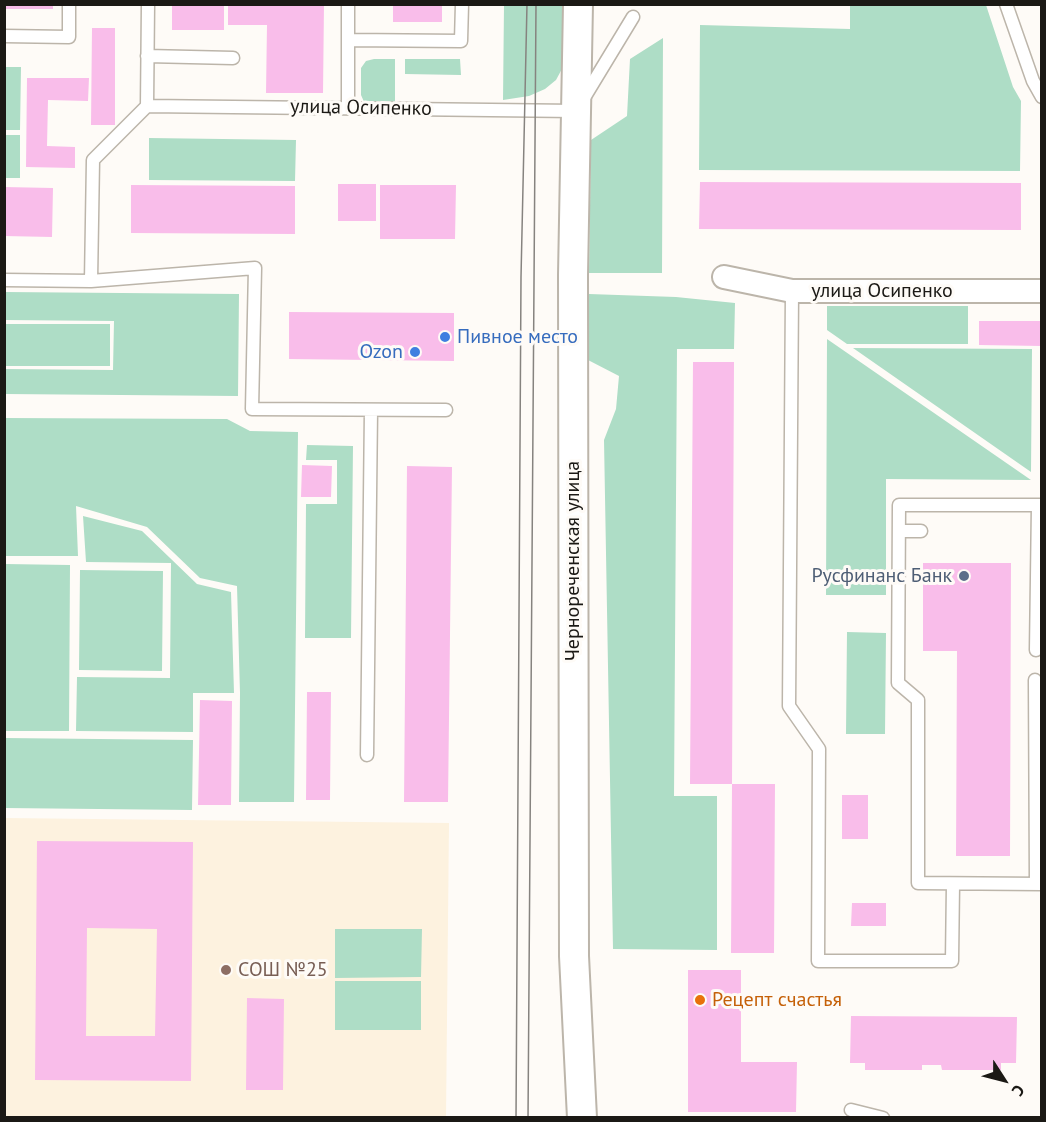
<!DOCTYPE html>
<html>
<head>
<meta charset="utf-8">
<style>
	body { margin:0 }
	#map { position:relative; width:1046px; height:1122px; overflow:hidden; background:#fefbf7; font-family:"PT Sans",sans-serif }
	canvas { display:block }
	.frame { position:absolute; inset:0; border:6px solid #1b1915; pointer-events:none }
	.north { position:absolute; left:974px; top:1050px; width:60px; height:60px; -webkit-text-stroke:4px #fefbf7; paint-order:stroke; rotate:126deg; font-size:16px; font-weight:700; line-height:24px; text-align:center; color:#1b1915 }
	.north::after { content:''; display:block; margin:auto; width:21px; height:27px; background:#1b1915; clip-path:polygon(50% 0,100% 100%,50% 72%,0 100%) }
</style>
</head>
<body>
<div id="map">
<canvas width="1046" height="1122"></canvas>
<div class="frame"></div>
<div class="north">С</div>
</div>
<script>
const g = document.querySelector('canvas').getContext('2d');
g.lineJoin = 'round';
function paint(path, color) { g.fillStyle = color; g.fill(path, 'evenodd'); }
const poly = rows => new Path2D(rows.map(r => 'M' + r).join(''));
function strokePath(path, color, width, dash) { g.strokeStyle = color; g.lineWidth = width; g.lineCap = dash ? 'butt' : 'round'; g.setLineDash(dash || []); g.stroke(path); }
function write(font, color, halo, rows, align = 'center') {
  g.font = font + ' "PT Sans",sans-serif'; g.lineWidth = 6; g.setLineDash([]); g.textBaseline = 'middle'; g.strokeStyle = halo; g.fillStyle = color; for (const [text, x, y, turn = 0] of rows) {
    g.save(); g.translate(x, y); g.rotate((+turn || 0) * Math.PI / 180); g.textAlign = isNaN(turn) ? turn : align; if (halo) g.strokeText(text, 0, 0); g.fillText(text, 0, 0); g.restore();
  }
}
paint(poly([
	[5,818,449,823,446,1117,5,1118]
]), '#fdf2df');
paint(poly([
	[504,5,564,5,563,67,556,80,545,89,529,96,503,100],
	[850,5,986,5,1013,87,1021,101,1020,171,699,170,700,25,850,29],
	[663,38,662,273,589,273,591,140,627,116,630,59],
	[374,59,395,59,395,107,365,104,361,95,361,68,366,61],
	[405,59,460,59,461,75,405,74],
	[5,67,21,67,20,130,5,130],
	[5,135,20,135,20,178,5,178],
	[149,138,296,140,295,181,149,180],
	[5,292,239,294,238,396,5,394,5,369,113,370,114,321,5,320],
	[589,294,676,297,735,303,734,349,677,349,674,796,717,796,717,950,613,949,604,440,616,409,619,376,588,360],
	[827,306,968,306,968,344,847,344,827,330],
	[5,324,110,324,110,366,5,366],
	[827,339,1031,480,886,479,886,595,826,595],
	[853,348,1032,349,1031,472],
	[5,418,227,419,250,431,298,432,294,802,239,802,240,693,237,586,200,578,147,527,76,506,78,556,5,556],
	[307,445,353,446,351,638,305,638,306,504,337,504,337,460,306,460],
	[83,516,142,531,197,584,231,592,234,693,193,693,193,732,76,731,77,677,170,678,171,563,86,562],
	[5,564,70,565,69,731,5,731],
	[80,570,163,571,162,671,79,670],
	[847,632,886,633,885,734,846,734],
	[5,738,193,740,192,810,5,808],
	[335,929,422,929,421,977,335,978],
	[335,981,421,981,421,1030,335,1030]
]), '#aeddc6');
paint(poly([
	[4,4,53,4,53,9,4,9],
	[172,4,224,4,224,30,172,30],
	[228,4,324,4,323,93,266,93,267,25,228,25],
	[393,4,442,4,442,22,393,22],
	[92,28,115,28,115,125,91,125],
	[27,78,89,78,88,101,48,100,47,146,75,147,75,168,26,167],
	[700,182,1021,183,1021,230,699,229],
	[338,184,376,184,376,221,338,221],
	[131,185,295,186,295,234,131,233],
	[380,185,456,185,455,239,380,239],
	[4,187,53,188,52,237,4,236],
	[289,312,454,313,454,361,289,359],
	[979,321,1042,321,1042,346,979,345],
	[693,362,734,362,732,784,690,784],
	[302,465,332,466,331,497,301,497],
	[407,466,452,467,448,802,404,802],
	[923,563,1011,563,1010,856,956,856,957,651,923,651],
	[307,692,331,692,330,800,306,800],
	[200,700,232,701,231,805,198,805],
	[732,784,775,784,774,953,731,953],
	[842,795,868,795,868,839,842,839],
	[37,841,193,842,191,1081,35,1080],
	[87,928,157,929,155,1036,86,1036],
	[852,903,886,903,886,926,851,926],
	[688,970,741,970,741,1062,797,1062,796,1112,688,1112],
	[247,998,284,999,283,1090,246,1090],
	[851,1016,1017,1017,1016,1063,1001,1063,1001,1070,942,1070,941,1065,922,1065,922,1070,865,1070,865,1063,850,1063]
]), '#f9bdea');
const service = poly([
	[1006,4,1033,81,1042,97],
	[4,36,69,37,69,4],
	[348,40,461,41,462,4],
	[147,56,233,58],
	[147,106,576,111,633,17],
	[348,108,348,4],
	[4,280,91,281,255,268,252,409,446,410],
	[91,281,93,160,147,106,148,4],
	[792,291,789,706,819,749,818,961,952,961,953,884],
	[1042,505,899,505,898,683,918,700,918,883,1042,884],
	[899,531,921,531],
	[1036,650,1038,505],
	[1035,680,1036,884],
	[367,755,371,410],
	[851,1110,883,1118]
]);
const minor = poly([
	[724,277,792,291,1042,291]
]);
const tertiary = poly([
	[578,4,573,275,574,956,582,1118]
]);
strokePath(service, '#bcb5aa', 15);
strokePath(minor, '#bcb5aa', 26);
strokePath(tertiary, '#bcb5aa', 32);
strokePath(service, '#fff', 12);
strokePath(minor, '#fff', 22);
strokePath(tertiary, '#fff', 28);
strokePath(poly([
	[516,1118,521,277,527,4],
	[528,1118,536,4]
]), '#86837f', 1.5);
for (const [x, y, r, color] of [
	[445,337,6,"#3f7fe0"],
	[415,352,6,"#3f7fe0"],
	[964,576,6,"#5c6f8a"],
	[226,970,6,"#8d6e63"],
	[700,1000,6,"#e8710a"]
]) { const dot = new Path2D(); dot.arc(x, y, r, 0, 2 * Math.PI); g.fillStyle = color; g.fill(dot); strokePath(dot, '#fefbf7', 2); }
write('20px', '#1b1915', '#fefbf7', [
	["улица Осипенко",361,108,1],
	["улица Осипенко",882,291],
	["Чернореченская улица",573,561,-90]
]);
write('20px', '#366cbe', '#fefbf7', [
	["Пивное место",457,337],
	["Ozon",403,352,"right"]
], 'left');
write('20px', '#4e5e75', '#fefbf7', [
	["Русфинанс Банк",952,576]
], 'right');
write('20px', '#785e54', '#fefbf7', [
	["СОШ №25",238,970]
], 'left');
write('20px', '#c56008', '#fefbf7', [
	["Рецепт счастья",712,1000]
], 'left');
</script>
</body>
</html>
